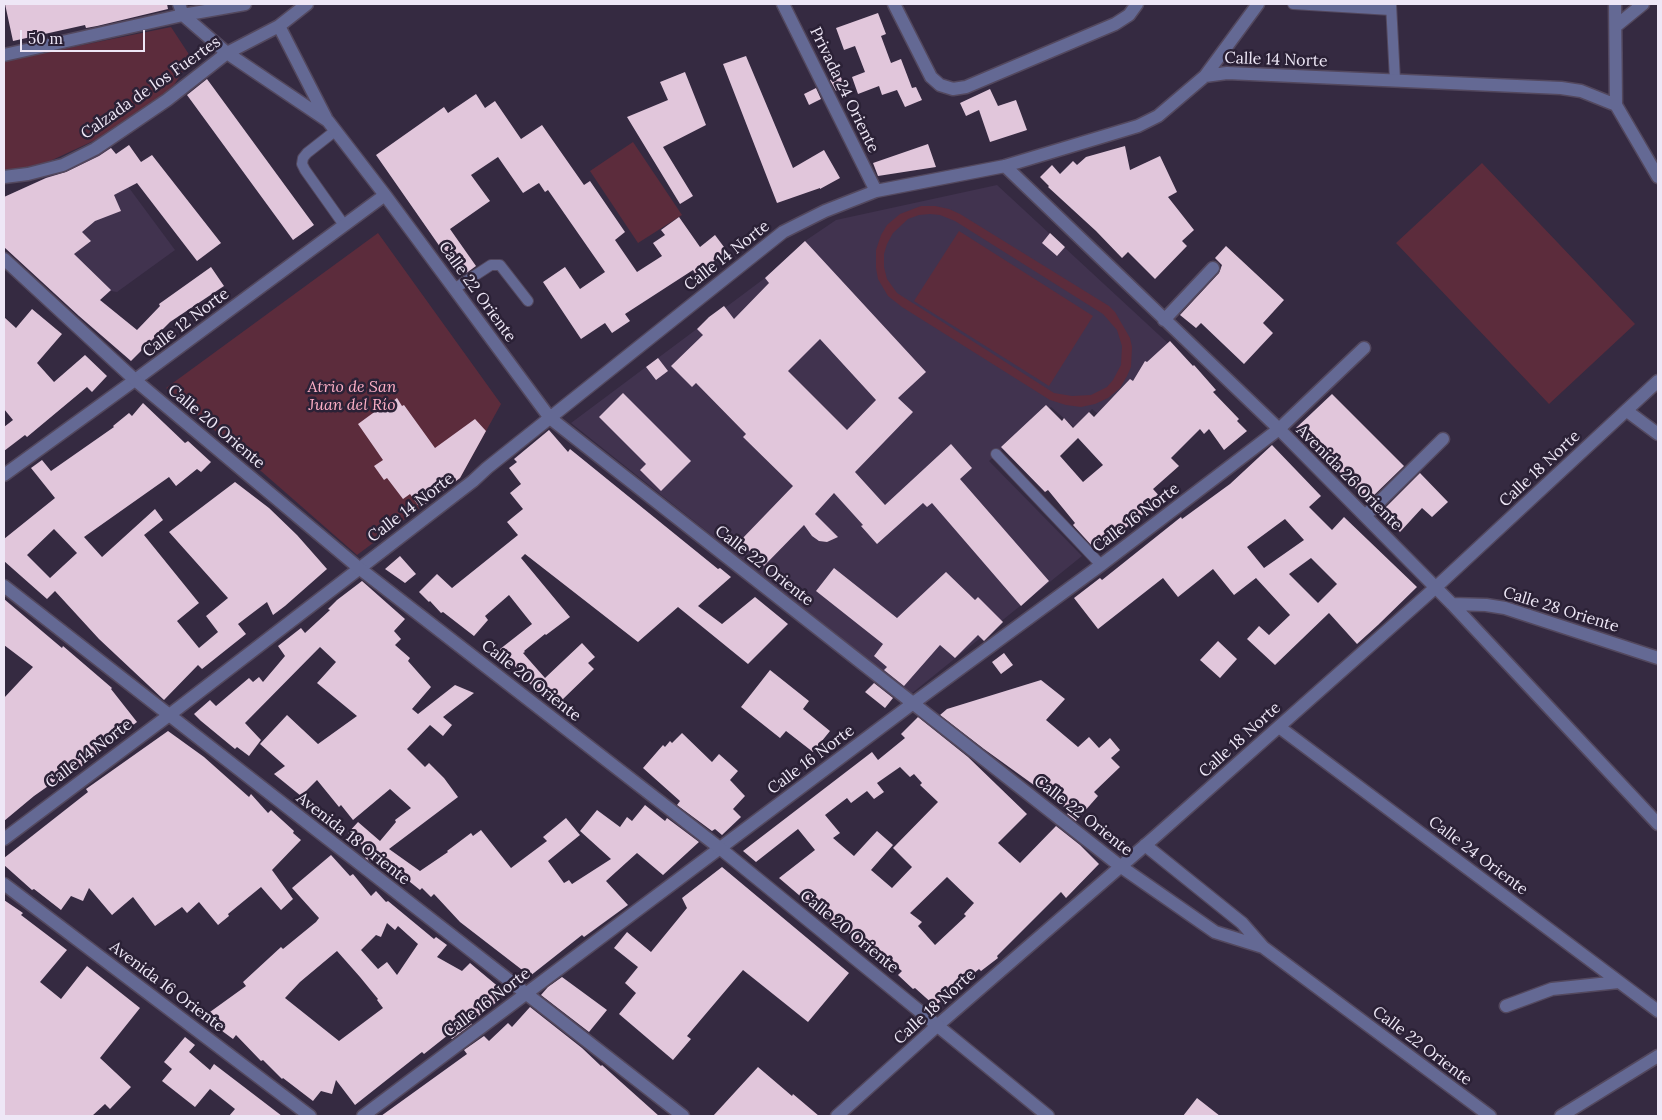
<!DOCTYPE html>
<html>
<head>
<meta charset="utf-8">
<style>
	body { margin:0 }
	#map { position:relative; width:1662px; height:1120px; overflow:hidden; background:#352a41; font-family:Lora,serif }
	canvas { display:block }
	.frame { position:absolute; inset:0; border:5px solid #eee7f6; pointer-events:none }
	.scale { position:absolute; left:20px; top:30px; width:125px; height:22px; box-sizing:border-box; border:2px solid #eee7f6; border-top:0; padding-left:6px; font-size:15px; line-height:18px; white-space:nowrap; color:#eee7f6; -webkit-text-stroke:4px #2b2136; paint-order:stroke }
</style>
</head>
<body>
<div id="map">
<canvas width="1662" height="1120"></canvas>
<div class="frame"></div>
<div class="scale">50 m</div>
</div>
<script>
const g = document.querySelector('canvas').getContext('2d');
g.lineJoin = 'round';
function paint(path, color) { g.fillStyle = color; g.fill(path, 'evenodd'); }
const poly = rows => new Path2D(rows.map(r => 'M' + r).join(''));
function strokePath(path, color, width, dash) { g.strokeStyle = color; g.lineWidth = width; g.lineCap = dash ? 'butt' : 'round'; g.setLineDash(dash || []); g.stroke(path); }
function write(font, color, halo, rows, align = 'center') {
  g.font = font + ' Lora,serif'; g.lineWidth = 5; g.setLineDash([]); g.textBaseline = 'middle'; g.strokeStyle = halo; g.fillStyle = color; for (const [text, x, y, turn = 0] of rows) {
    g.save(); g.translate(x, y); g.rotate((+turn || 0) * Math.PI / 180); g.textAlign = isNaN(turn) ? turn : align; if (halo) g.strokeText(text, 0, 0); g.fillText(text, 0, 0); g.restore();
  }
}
paint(poly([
	[111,148,125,167,118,173,175,250,117,292,111,291,79,316,4,247,4,197],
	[997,185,1172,347,1104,419,1092,409,1075,428,1051,407,989,461,1082,556,911,694,571,423,765,278,805,241,836,220]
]), '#41334f');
paint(poly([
	[171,27,190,56,188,64,174,85,144,111,104,136,35,168,4,175,4,61],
	[633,142,682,215,638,243,590,171],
	[1482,163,1635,324,1549,404,1396,243],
	[921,206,935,206,949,209,960,214,1109,306,1115,312,1130,338,1132,347,1131,367,1127,376,1120,388,1108,398,1095,404,1081,407,1066,405,1050,400,902,307,888,296,878,279,876,268,876,250,881,235,887,225,900,214],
	[930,214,940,215,955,221,1103,314,1117,330,1122,346,1121,365,1113,380,1107,387,1091,395,1072,396,1054,393,897,293,887,279,884,267,884,254,887,244,893,233,908,219,919,215],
	[959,231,1093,316,1049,386,914,301],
	[378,233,501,404,460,478,357,555,166,388]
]), '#5c2c3c');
paint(poly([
	[5,4,167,4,168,9,97,26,86,28,85,25,13,41],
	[878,13,886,34,881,36,891,63,901,59,912,88,916,87,922,100,905,107,897,90,882,95,879,86,858,94,852,77,865,72,855,46,844,50,836,28],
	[746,56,793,168,824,150,840,178,820,189,820,188,777,203,723,64],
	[685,72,706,125,663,147,693,196,680,204,627,117,668,100,660,82],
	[840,75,845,87,836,91,830,80],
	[207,79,314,225,293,240,187,95],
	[816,88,821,99,809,105,804,94],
	[990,89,998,106,1016,100,1027,130,990,142,979,110,966,116,960,103],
	[476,94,485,108,495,101,521,139,542,125,584,185,590,181,625,232,615,240,637,272,662,256,653,243,665,235,661,230,679,217,700,247,715,235,727,251,696,275,693,270,625,314,630,321,612,333,605,323,581,339,543,282,565,267,580,289,605,272,548,190,545,192,539,183,523,193,498,157,471,175,490,201,450,229,476,266,461,277,376,155,444,107,448,113],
	[928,144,936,167,878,176,873,163],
	[129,145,141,162,152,155,221,243,197,261,137,183,114,195,121,211,95,221,82,232,91,241,74,254,111,290,100,300,137,330,160,306,159,304,211,267,224,286,170,322,131,361,79,316,4,247,4,197,46,178,66,172,99,156,111,148,116,154],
	[1125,146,1130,170,1160,156,1177,192,1168,197,1194,230,1182,241,1187,246,1155,279,1128,252,1122,258,1096,231,1048,187,1049,186,1040,177,1052,165,1060,174,1073,161,1077,165,1086,157],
	[1050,233,1065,247,1057,256,1042,243],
	[805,241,926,372,898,398,913,412,855,472,885,505,951,444,972,468,960,479,1049,581,1021,606,932,503,927,507,923,503,877,544,861,526,863,525,834,493,815,514,838,537,827,542,819,541,812,536,804,525,764,566,740,541,793,486,743,437,746,434,696,383,692,387,671,366,703,335,697,329,709,317,724,306,734,319,769,283,765,278],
	[820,339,876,400,847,430,788,371],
	[1226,246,1284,300,1263,323,1273,333,1244,364,1201,323,1196,328,1180,315,1219,273,1222,265,1215,258],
	[32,309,62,334,37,363,54,382,85,355,107,376,92,392,87,387,27,437,25,435,4,451,4,427,13,420,4,409,4,317,16,328],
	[1170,341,1193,366,1194,365,1216,390,1213,392,1239,419,1237,421,1247,431,1224,450,1209,429,1204,434,1200,429,1171,458,1179,466,1153,489,1162,499,1123,530,1122,529,1110,537,1108,534,1093,547,1073,525,1075,523,1048,490,1045,492,1001,447,1046,405,1062,421,1064,418,1073,428,1089,412,1094,417,1130,379,1133,381,1145,361,1147,362],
	[1078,438,1103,465,1083,482,1060,456],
	[658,358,668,371,656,380,646,367],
	[623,393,691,461,661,491,640,470,646,464,599,417],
	[1332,394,1404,466,1368,501,1296,428],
	[397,398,402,406,404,405,435,448,475,419,486,431,460,478,420,508,410,494,403,499,387,478,384,480,374,466,383,460,358,424,384,405,385,407],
	[143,403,185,443,188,441,211,462,201,472,197,469,176,486,169,477,84,537,102,557,155,509,163,520,144,535,199,603,177,621,199,648,218,632,206,616,228,598,169,532,235,482,269,508,297,535,327,569,285,606,273,615,267,602,238,624,246,634,202,669,198,665,164,700,99,639,55,591,47,599,4,561,4,539,55,498,31,468,42,460,51,471,114,427,113,426,129,413,132,416],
	[54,529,77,553,50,578,27,555],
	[549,430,568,452,570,449,718,569,720,568,731,577,698,606,722,624,755,597,788,624,748,664,678,607,638,642,525,554,521,558,570,617,546,635,545,634,524,651,525,652,523,653,545,678,582,643,595,657,588,663,594,669,563,699,569,705,564,710,530,684,515,666,495,653,532,624,509,595,485,616,488,620,474,636,443,612,441,613,430,601,429,602,419,592,437,574,452,588,518,535,507,522,523,509,510,493,521,484,509,468,517,462,514,459],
	[1272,445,1321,496,1309,507,1332,530,1344,517,1417,587,1378,625,1357,644,1329,613,1275,665,1247,639,1259,626,1269,635,1290,615,1256,578,1234,595,1213,569,1178,597,1163,578,1098,629,1074,598,1100,578,1102,580,1181,517,1182,519,1230,484],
	[1285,519,1304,540,1264,568,1247,547],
	[1311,558,1337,584,1318,603,1289,574],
	[1420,473,1448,502,1432,517,1422,508,1400,532,1380,513],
	[400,556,416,574,405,583,385,569],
	[834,568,897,618,946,572,975,600,978,597,1003,622,984,641,978,635,955,658,940,645,904,686,884,670,887,667,874,656,883,644,816,591],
	[362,581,405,619,394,631,401,639,395,645,410,658,408,661,431,687,412,709,418,714,455,685,474,693,443,717,452,725,443,736,430,725,407,749,425,767,429,763,444,778,458,797,389,849,420,871,448,852,447,851,471,833,473,836,481,830,511,868,547,841,543,837,566,818,580,835,548,861,564,883,569,880,572,884,611,859,580,831,597,810,620,827,627,817,632,821,645,805,665,821,667,818,699,842,663,875,637,853,606,881,628,905,584,937,582,935,530,976,460,922,434,894,431,897,422,888,420,890,379,857,371,862,365,858,370,852,348,833,358,822,380,841,396,822,395,820,411,808,390,789,353,820,341,805,339,807,317,780,301,796,274,774,285,766,260,744,287,715,318,744,357,716,317,683,336,662,320,647,245,723,261,740,249,756,237,747,235,749,201,721,194,714,210,700,216,706,249,678,253,682,259,677,263,682,285,656,278,646,301,628,305,633,330,610,328,609,337,600],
	[4,599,62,648,63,646,112,688,111,689,137,722,73,773,71,770,34,796,4,821,4,698,33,667,4,645],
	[1218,641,1237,659,1220,678,1200,660],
	[1004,653,1013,665,1001,674,992,662],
	[770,670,809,701,803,709,830,731,813,752,786,731,780,738,741,707],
	[1041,680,1065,699,1046,720,1078,747,1089,737,1099,748,1110,738,1120,750,1111,758,1120,767,1094,792,1098,796,1076,821,1067,814,1070,811,984,749,940,715,947,709],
	[874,683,893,698,885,708,865,692],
	[918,717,968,757,1027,814,998,843,1020,863,1056,826,1080,845,1099,864,1066,898,1061,892,997,956,998,958,981,971,979,969,935,1006,915,988,913,989,898,975,902,971,883,956,868,950,843,928,841,931,779,878,815,850,798,829,756,862,743,851,872,752,878,760,905,738,901,734],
	[900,767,910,777,914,774,922,783,920,785,938,802,893,848,912,867,892,888,871,870,893,845,877,831,854,856,833,838,840,833,825,815,847,798,851,803,867,791,874,799,884,792,877,783],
	[947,877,974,903,964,914,966,916,935,945,918,926,922,922,910,913],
	[168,731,204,757,249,797,251,794,268,813,271,810,294,831,293,833,301,840,272,870,293,899,281,910,261,887,228,914,229,916,218,925,199,902,187,913,182,907,155,926,133,897,112,915,89,888,83,901,71,896,61,910,34,889,32,890,4,865,4,858,88,792,86,789],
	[682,733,712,762,719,754,738,771,730,780,745,796,733,809,741,817,722,835,715,829,712,831,677,805,680,801,643,768,663,745,665,747,670,741,672,743],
	[331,855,350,876,353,874,371,896,376,891,386,902,388,901,434,939,436,937,447,945,437,957,462,971,470,963,507,994,471,1022,472,1024,452,1039,448,1035,424,1054,422,1052,355,1105,336,1080,332,1094,321,1091,313,1101,283,1078,282,1079,263,1060,261,1061,236,1035,233,1039,203,1017,246,986,243,982,281,947,283,949,316,922,319,918,292,888],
	[387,923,395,930,398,926,418,944,397,975,387,962,378,969,361,950,376,935,381,937],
	[337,951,360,977,378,999,377,1000,383,1008,339,1041,285,998,300,982],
	[722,867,849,973,808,1022,743,970,687,1036,691,1039,673,1060,619,1014,636,993,625,983,638,967,614,948,627,932,651,952,687,908,682,898],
	[4,900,23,913,21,915,67,950,40,982,61,999,87,966,140,1008,100,1058,131,1087,110,1109,105,1104,92,1116,4,1116],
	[562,977,607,1010,589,1032,541,995,548,987],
	[530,1007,582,1048,601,1066,602,1065,659,1116,381,1116,467,1054,464,1050,484,1036,489,1041,508,1023,512,1027],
	[185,1037,195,1045,189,1052,210,1070,214,1064,282,1116,229,1116,235,1109,210,1089,195,1107,162,1081,172,1069,164,1062],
	[758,1067,792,1096,793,1094,819,1116,713,1116],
	[1197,1098,1220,1116,1183,1116]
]), '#e1c6db');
const service = poly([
	[1293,4,1391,10],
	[1391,4,1395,80],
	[335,131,307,153,303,158,302,164,305,170,344,225],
	[454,289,491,265,500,265,528,301],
	[996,454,1101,565]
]);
const minor = poly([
	[179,4,183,15,227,53,328,121,385,195,550,418,1120,866,1215,932,1263,947],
	[783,4,876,191],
	[894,4,931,77,940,85,953,89,966,87,1115,24,1129,15,1137,4],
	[1615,4,1616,105,1658,177],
	[279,26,326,118],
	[1616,26,1643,4],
	[4,55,183,15,245,4],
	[1205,76,1258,4],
	[1005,166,1279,429,1365,516,1452,604,1658,824],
	[4,177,28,174,63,165,95,149,167,100,227,53,279,26,307,4],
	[1164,320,1213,268],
	[1627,411,1658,434],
	[4,475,135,380,385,195],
	[1365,516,1443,439],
	[4,586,683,1116],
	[1452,604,1486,605,1505,608,1658,658],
	[1279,727,1658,1011],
	[4,839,168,716,473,481,487,468,783,232,825,211,876,191,1005,166,1138,126,1158,116,1205,76,1227,73,1561,88,1581,91,1616,105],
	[1145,845,1242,923,1263,947,1490,1116],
	[4,884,310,1116],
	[1506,1006,1552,989,1619,982],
	[938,1025,1157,835,1435,588,1658,381],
	[363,1116,912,704,1101,565,1279,429,1364,348],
	[1561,1116,1658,1056]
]);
const tertiary = poly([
	[4,259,135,380,359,568,721,849,1048,1116],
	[837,1116,938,1025]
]);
strokePath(service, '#53485e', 12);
strokePath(minor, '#53485e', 15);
strokePath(tertiary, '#53485e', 15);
strokePath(service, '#646994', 10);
strokePath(minor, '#646994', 12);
strokePath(tertiary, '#646994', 12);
write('16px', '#eee7f6', '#2b2136', [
	["Calle 14 Norte",1276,60,2],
	["Calzada de los Fuertes",151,88,-35],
	["Privada 24 Oriente",844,90,64],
	["Calle 14 Norte",727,256,-38],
	["Calle 22 Oriente",477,292,54],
	["Calle 12 Norte",186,323,-37],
	["Calle 20 Oriente",216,427,40],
	["Calle 18 Norte",1540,469,-43],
	["Avenida 26 Oriente",1349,478,45],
	["Calle 14 Norte",411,508,-37],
	["Calle 16 Norte",1136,518,-37],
	["Calle 22 Oriente",764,566,38],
	["Calle 28 Oriente",1561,610,17],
	["Calle 20 Oriente",531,681,38],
	["Calle 18 Norte",1240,740,-42],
	["Calle 14 Norte",89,754,-37],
	["Calle 16 Norte",811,760,-37],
	["Calle 22 Oriente",1083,816,38],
	["Avenida 18 Oriente",353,839,38],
	["Calle 24 Oriente",1478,856,37],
	["Calle 20 Oriente",849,932,39],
	["Avenida 16 Oriente",167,987,37],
	["Calle 16 Norte",487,1003,-37],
	["Calle 18 Norte",935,1007,-42],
	["Calle 22 Oriente",1422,1046,37]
]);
write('italic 16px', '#fdafc6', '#2b2136', [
	["Atrio de San",352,387],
	["Juan del Río",352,405]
]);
</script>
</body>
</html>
